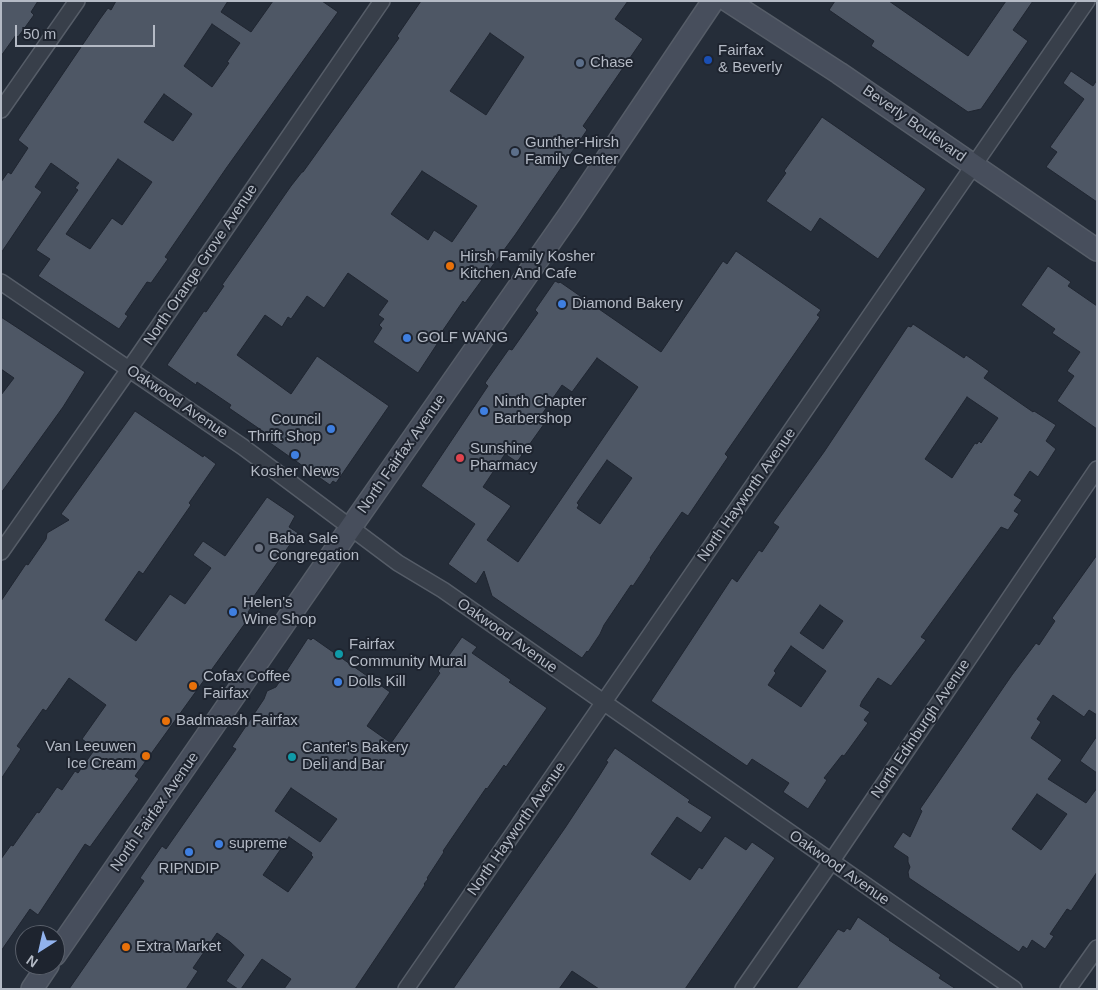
<!DOCTYPE html>
<html>
<head>
<meta charset="utf-8">
<style>
	body { margin:0 }
	#map { position:relative; width:1098px; height:990px; overflow:hidden; background:#252d39; font-family:Helvetica,sans-serif }
	canvas { display:block }
	.frame { position:absolute; inset:0; border:2px solid #b4bac5; pointer-events:none }
	.north { position:absolute; left:15px; top:925px; width:50px; height:50px; box-sizing:border-box; background:#1e242f; border:1px solid #5a606b; border-radius:50%; rotate:215deg; font-size:14px; font-weight:700; line-height:20px; text-align:center; color:#b4bac5 }
	.north::after { content:''; display:block; margin:auto; width:18px; height:22px; background:#91b2ed; clip-path:polygon(50% 0,100% 100%,50% 72%,0 100%) }
	.scale { position:absolute; left:15px; top:25px; width:140px; height:22px; box-sizing:border-box; border:2px solid #b4bac5; border-top:0; padding-left:6px; font-size:15px; line-height:18px; white-space:nowrap; color:#b4bac5; -webkit-text-stroke:4px #1e242f; paint-order:stroke }
</style>
</head>
<body>
<div id="map">
<canvas width="1098" height="990"></canvas>
<div class="frame"></div>
<div class="north">N</div>
<div class="scale">50 m</div>
</div>
<script>
const g = document.querySelector('canvas').getContext('2d');
g.lineJoin = 'round';
function paint(path, color) { g.fillStyle = color; g.fill(path, 'evenodd'); }
const poly = rows => new Path2D(rows.map(r => 'M' + r).join(''));
function strokePath(path, color, width, dash) { g.strokeStyle = color; g.lineWidth = width; g.lineCap = dash ? 'butt' : 'round'; g.setLineDash(dash || []); g.stroke(path); }
function write(font, color, halo, rows, align = 'center') {
  g.font = font + ' Helvetica,sans-serif'; g.lineWidth = 4; g.setLineDash([]); g.textBaseline = 'middle'; g.strokeStyle = halo; g.fillStyle = color; for (const [text, x, y, turn = 0] of rows) {
    g.save(); g.translate(x, y); g.rotate((+turn || 0) * Math.PI / 180); g.textAlign = isNaN(turn) ? turn : align; if (halo) g.strokeText(text, 0, 0); g.fillText(text, 0, 0); g.restore();
  }
}
const building = poly([
	[1,1,38,1,31,12,34,15,18,37,16,35,1,56,1,1],
	[116,1,228,1,221,12,251,32,273,1,322,1,338,12,227,167,165,257,168,259,151,283,147,282,125,314,128,316,119,329,38,276,50,259,36,250,78,190,75,188,79,183,51,163,35,187,42,192,1,253,1,182,8,172,11,174,28,148,18,140,100,19,108,8,111,10,116,1],
	[212,24,240,43,227,62,229,63,212,87,184,66,212,24],
	[164,94,192,114,173,141,144,122,164,94],
	[118,159,152,182,122,225,112,218,90,249,66,234,118,159],
	[421,1,628,1,615,19,643,39,583,126,587,130,515,235,465,303,463,301,439,336,441,338,418,373,373,342,382,328,379,325,384,319,378,315,388,301,348,273,324,308,307,296,291,319,288,317,282,327,265,315,237,355,291,394,317,356,389,406,336,483,333,481,330,485,263,438,266,434,264,432,229,408,231,405,197,382,196,385,167,365,204,311,206,312,224,286,222,285,236,265,291,186,302,172,303,172,399,38,397,36,421,1],
	[490,33,524,57,486,115,450,91,490,33],
	[422,171,477,206,452,242,434,230,428,240,391,214,422,171],
	[835,1,889,1,968,56,1006,1,1033,1,1013,30,1028,41,981,109,968,112,871,46,874,41,829,10,835,1],
	[1071,71,1093,86,1097,80,1097,202,1046,167,1057,152,1050,147,1084,99,1063,83,1071,71],
	[822,117,926,189,878,259,820,218,811,232,766,201,786,173,784,171,822,117],
	[736,251,821,310,817,315,820,317,725,454,728,457,688,516,682,512,650,558,651,559,633,586,631,585,604,625,600,634,588,652,587,651,582,658,492,596,484,571,476,584,448,564,475,524,421,486,488,386,485,383,509,349,512,350,538,313,535,310,555,281,559,283,560,282,661,352,723,261,727,264,736,251],
	[597,358,638,387,518,562,487,540,511,506,483,487,505,454,517,462,544,424,538,420,562,385,572,392,597,358],
	[607,460,632,478,600,524,577,508,579,505,577,503,607,460],
	[1048,266,1071,282,1068,286,1097,306,1097,429,1057,401,1074,376,1067,371,1080,352,1052,333,1055,329,1021,305,1048,266],
	[1,317,85,372,63,407,1,493,1,395,14,378,1,369,1,317],
	[913,324,964,358,966,355,989,371,984,378,1033,412,1034,411,1056,425,1046,441,1056,449,1038,477,1030,471,1014,495,1022,500,1014,511,1019,514,1008,530,1001,527,921,637,926,640,891,686,878,678,862,701,860,706,870,712,864,720,868,723,844,756,842,755,824,778,827,780,808,809,783,792,789,783,752,759,747,766,651,701,732,578,737,582,759,550,762,552,779,527,773,523,824,452,908,326,911,327,913,324],
	[967,397,998,418,981,443,979,441,977,444,975,443,952,478,925,459,967,397],
	[820,605,843,621,823,649,800,633,820,605],
	[791,646,826,671,801,707,768,685,776,673,774,671,791,646],
	[135,411,203,457,204,455,216,464,189,503,191,505,143,574,139,571,105,620,136,641,170,594,185,604,211,568,193,555,203,541,225,556,267,497,295,516,289,527,298,533,252,599,256,601,248,612,251,615,135,776,139,779,98,836,90,847,85,844,38,915,30,909,1,951,1,859,11,845,13,846,37,812,39,813,57,787,62,790,75,771,78,773,95,749,82,739,106,705,69,678,46,711,43,709,17,746,21,749,1,779,1,601,26,564,28,565,46,539,47,533,69,520,61,514,135,411],
	[1097,555,1097,715,1089,710,1084,717,1053,695,1037,719,1041,722,1031,738,1062,760,1048,779,1086,803,1097,788,1097,872,1071,911,1067,909,1050,934,1054,936,1045,949,1032,940,1027,949,1023,946,1019,952,909,878,908,872,910,867,908,862,908,857,893,847,903,832,910,837,922,811,920,809,1012,675,1036,643,1039,645,1055,621,1052,618,1097,555],
	[1037,794,1067,814,1041,850,1012,829,1037,794],
	[462,637,477,647,472,653,511,680,509,682,547,708,506,767,504,765,487,789,486,788,443,851,444,852,427,878,428,879,424,884,425,885,355,989,284,989,291,979,262,959,241,989,238,989,226,981,244,955,230,942,217,933,193,968,198,971,186,989,69,989,144,881,140,878,162,846,166,849,236,749,232,747,264,699,267,691,276,687,308,638,311,640,313,638,390,692,367,726,391,743,440,673,438,671,462,637],
	[291,788,337,819,320,842,275,811,291,788],
	[289,837,312,853,311,855,313,857,288,892,263,875,289,837],
	[1097,736,1097,773,1080,761,1097,736],
	[615,748,690,800,688,802,712,817,701,833,677,817,651,854,690,880,699,867,702,869,725,836,746,850,752,842,775,858,685,989,599,989,572,971,559,989,453,989,565,828,598,778,608,762,606,761,615,748],
	[858,917,890,939,889,940,941,975,939,978,956,989,796,989,838,929,844,932,847,928,850,930,858,917]
]);
paint(building, '#4e5765');
strokePath(building, '#202631', 1);
const street = poly([
	[1,110,77,1],
	[1,282,243,447,398,563,443,590,1014,989],
	[1,552,139,355,382,1],
	[406,989,1087,1],
	[743,989,831,862,1097,469],
	[1068,989,1097,948]
]);
const secondary = poly([
	[728,1,839,73,1097,250],
	[55,955,351,527,571,212,713,1],
	[32,989,48,965]
]);
strokePath(street, '#565d68', 18);
strokePath(secondary, '#565d68', 24);
strokePath(street, '#383f4a', 15);
strokePath(secondary, '#474e5c', 21);
for (const [x, y, r, color] of [
	[708,60,5,"#1a4fb4"],
	[580,63,5,"#5c6f8a"],
	[515,152,5,"#5c6f8a"],
	[450,266,5,"#e8710a"],
	[562,304,5,"#3f7fe0"],
	[407,338,5,"#3f7fe0"],
	[484,411,5,"#3f7fe0"],
	[331,429,5,"#3f7fe0"],
	[295,455,5,"#3f7fe0"],
	[460,458,5,"#e0444e"],
	[259,548,5,"#6b7280"],
	[233,612,5,"#3f7fe0"],
	[339,654,5,"#0f9aa8"],
	[338,682,5,"#3f7fe0"],
	[193,686,5,"#e8710a"],
	[166,721,5,"#e8710a"],
	[146,756,5,"#e8710a"],
	[292,757,5,"#0f9aa8"],
	[219,844,5,"#3f7fe0"],
	[189,852,5,"#3f7fe0"],
	[126,947,5,"#e8710a"]
]) { const dot = new Path2D(); dot.arc(x, y, r, 0, 2 * Math.PI); g.fillStyle = color; g.fill(dot); strokePath(dot, '#1e242f', 2); }
write('15px', '#b4bac5', '#1e242f', [
	["Fairfax",718,51],
	["& Beverly",718,68],
	["Chase",590,63],
	["Gunther-Hirsh",525,143],
	["Family Center",525,160],
	["Hirsh Family Kosher",460,257],
	["Kitchen And Cafe",460,274],
	["Diamond Bakery",572,304],
	["GOLF WANG",417,338],
	["Ninth Chapter",494,402],
	["Barbershop",494,419],
	["Council",321,420,"right"],
	["Thrift Shop",321,437,"right"],
	["Sunshine",470,449],
	["Pharmacy",470,466],
	["Kosher News",295,472,"center"],
	["Baba Sale",269,539],
	["Congregation",269,556],
	["Helen's",243,603],
	["Wine Shop",243,620],
	["Fairfax",349,645],
	["Community Mural",349,662],
	["Cofax Coffee",203,677],
	["Fairfax",203,694],
	["Dolls Kill",348,682],
	["Badmaash Fairfax",176,721],
	["Van Leeuwen",136,747,"right"],
	["Ice Cream",136,764,"right"],
	["Canter's Bakery",302,748],
	["Deli and Bar",302,765],
	["supreme",229,844],
	["RIPNDIP",189,869,"center"],
	["Extra Market",136,947]
], 'left');
write('15px', '#b4bac5', '#1e242f', [
	["Beverly Boulevard",914,124,35],
	["North Orange Grove Avenue",201,265,-56],
	["Oakwood Avenue",177,402,34],
	["North Fairfax Avenue",402,454,-55],
	["North Hayworth Avenue",747,495,-55],
	["Oakwood Avenue",507,636,35],
	["North Edinburgh Avenue",921,729,-56],
	["North Fairfax Avenue",155,812,-55],
	["North Hayworth Avenue",517,829,-55],
	["Oakwood Avenue",839,868,35]
]);
</script>
</body>
</html>
